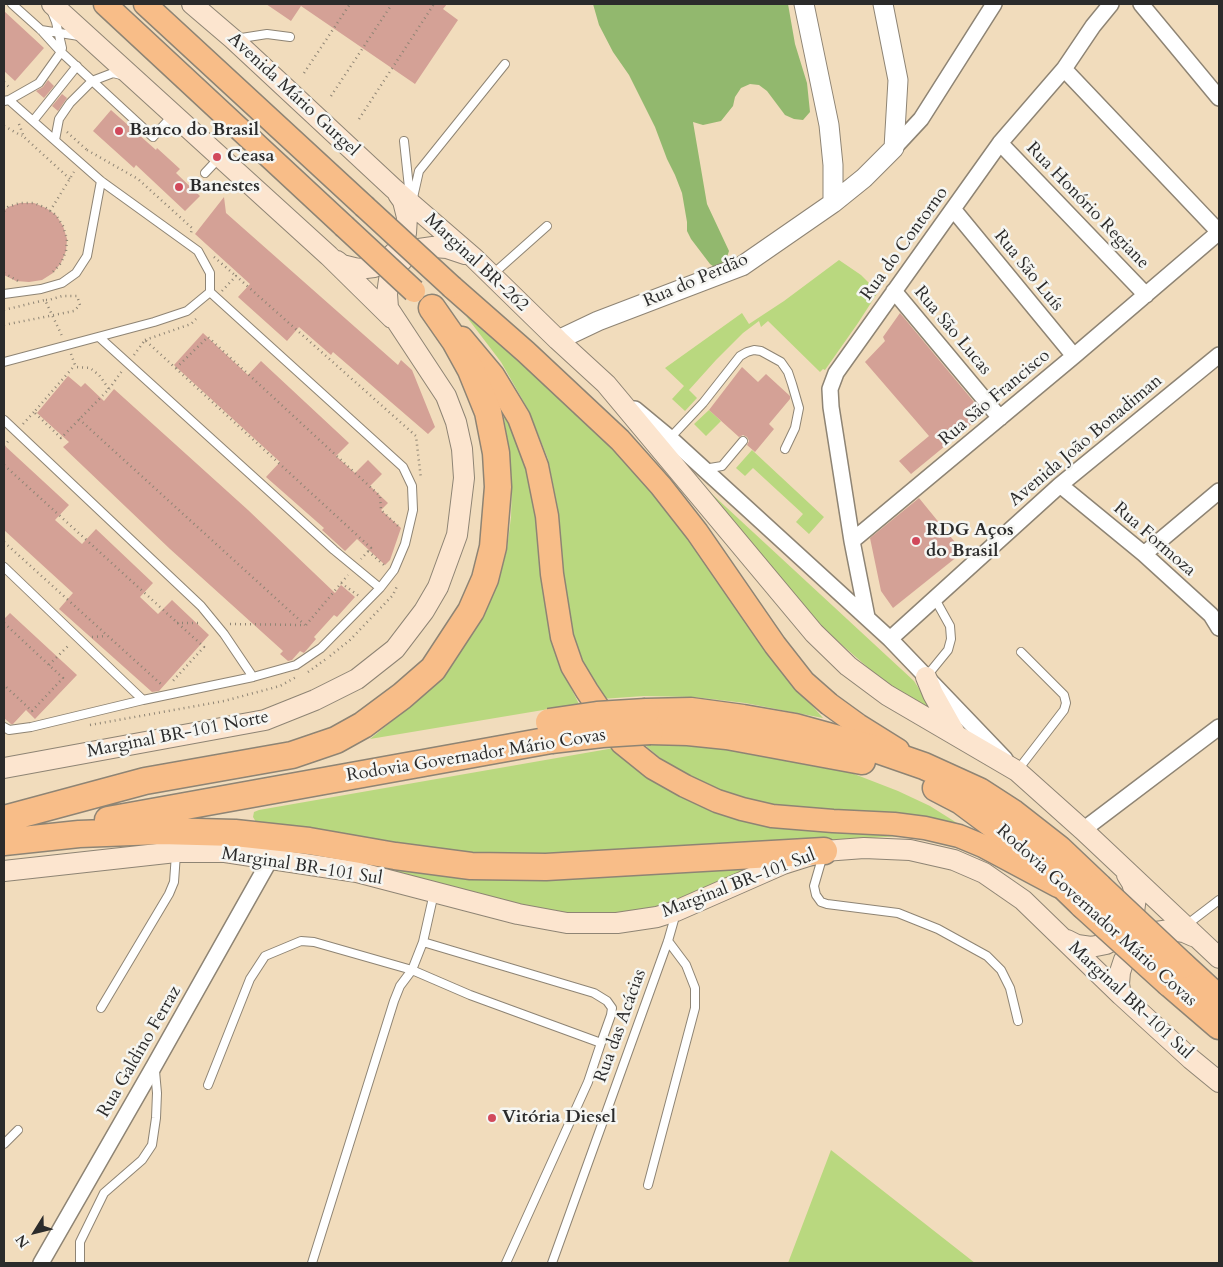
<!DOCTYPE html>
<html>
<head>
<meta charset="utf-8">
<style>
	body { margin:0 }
	#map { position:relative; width:1223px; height:1267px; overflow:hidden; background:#f1dcbc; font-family:Cardo,serif }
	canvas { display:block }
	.frame { position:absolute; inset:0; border:5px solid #2b2b2b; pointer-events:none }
	.north { position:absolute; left:10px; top:1207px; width:50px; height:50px; -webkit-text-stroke:4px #f6f6f2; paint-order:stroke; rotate:234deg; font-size:14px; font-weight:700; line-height:20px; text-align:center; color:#2b2b2b }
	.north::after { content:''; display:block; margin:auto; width:18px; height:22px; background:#2b2b2b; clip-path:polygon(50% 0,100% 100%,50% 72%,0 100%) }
</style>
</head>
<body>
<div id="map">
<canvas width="1223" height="1267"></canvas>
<div class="frame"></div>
<div class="north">N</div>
</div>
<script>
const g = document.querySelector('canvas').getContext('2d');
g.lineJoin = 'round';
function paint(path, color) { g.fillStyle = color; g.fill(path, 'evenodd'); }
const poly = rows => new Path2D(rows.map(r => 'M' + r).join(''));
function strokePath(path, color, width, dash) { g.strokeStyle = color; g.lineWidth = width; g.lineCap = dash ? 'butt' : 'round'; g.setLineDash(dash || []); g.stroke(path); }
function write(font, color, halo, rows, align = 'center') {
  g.font = font + ' Cardo,serif'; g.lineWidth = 5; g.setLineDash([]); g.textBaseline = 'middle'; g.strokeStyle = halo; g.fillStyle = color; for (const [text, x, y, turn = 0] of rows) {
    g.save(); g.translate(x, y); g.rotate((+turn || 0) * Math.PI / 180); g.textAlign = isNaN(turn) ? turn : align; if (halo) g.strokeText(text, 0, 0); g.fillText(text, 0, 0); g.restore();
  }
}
paint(poly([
	[839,260,861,275,878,292,858,323,825,370,823,369,820,372,768,321,761,327,759,321,743,333,716,360,689,390,697,398,685,411,672,399,684,386,665,368,742,313,749,324,784,301],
	[466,316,520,358,611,446,653,491,689,537,795,686,823,718,745,703,694,697,644,696,601,699,578,661,571,633,561,572,558,509,548,459,529,411,501,362],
	[501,399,529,466,561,668,579,704,370,739,413,704,440,678,465,644,484,613,498,583,507,549,511,517,512,486,509,449],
	[709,410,721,421,706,436,694,424],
	[752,450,824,517,809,534,796,522,803,514,753,468,745,476,736,468],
	[700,483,914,681,940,721,906,701,833,637,793,597],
	[688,742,849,772,898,791,930,806,957,823,897,813,831,813,773,807,718,791,689,777,659,757,645,745],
	[614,748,645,775,678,795,711,810,829,832,901,836,546,859,472,857,309,831,256,822,253,817,254,812,259,810],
	[357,863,695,868,746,869,688,899,659,907,616,915,569,913,522,907],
	[831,1150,975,1263,788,1263]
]), '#b9d87f');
paint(poly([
	[593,4,788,4,795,44,807,83,810,112,803,120,794,119,785,115,767,91,759,85,750,84,741,88,735,97,733,106,721,121,703,125,693,122,707,204,729,251,725,263,720,271,710,264,691,239,687,231,687,222,682,193,675,175,667,159,655,127,629,75,613,52,599,25]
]), '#92b86e');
paint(poly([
	[266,4,447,4,443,9,458,20,415,84,301,6,291,21],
	[4,11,44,48,15,81,4,71],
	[48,80,54,86,44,98,36,91,43,87],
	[62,94,67,98,58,111,52,106],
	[111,110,156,150,157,148,180,169,176,173,200,196,185,211,136,165,134,168,93,131],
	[224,197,226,213,398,365,401,360,412,370,435,427,428,434,333,352,331,355,299,327,287,341,238,297,250,284,195,234],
	[20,203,34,203,46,208,56,215,63,226,67,239,66,251,61,263,53,273,42,280,29,282,16,281,4,275,4,211,8,207],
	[900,313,984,414,911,474,899,461,929,436,865,362,885,341,883,337],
	[203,333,248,375,261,361,349,443,336,456,355,473,368,460,382,474,370,486,388,503,381,510,401,528,390,560,385,565,357,539,345,551,322,530,324,528,266,477,280,462,174,365],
	[742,367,758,382,766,374,790,396,790,399,769,424,774,429,755,452,747,445,749,441,747,437,743,435,739,437,709,410],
	[68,376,81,387,85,383,104,401,114,389,248,510,335,593,341,585,355,597,337,617,334,615,314,637,316,639,304,653,300,651,292,660,288,661,280,654,283,651,170,549,63,447,69,442,37,413],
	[4,445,69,505,55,520,82,544,96,529,153,583,140,597,158,614,172,600,209,635,159,691,152,692,59,609,73,593,4,530],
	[919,498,963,552,893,608,881,591,870,538],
	[10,613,77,675,35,719,26,710,13,724,11,724,4,718,4,619]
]), '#d4a196');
const service = poly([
	[12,4,41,30,61,52,153,137,173,115],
	[41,30,79,36],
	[235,39,267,34,290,37],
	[4,101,9,100,39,83,61,52,62,48,56,22,52,12],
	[33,121,77,66],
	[55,140,59,119,70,103,92,81,113,73,121,75],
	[404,141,410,197],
	[205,173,219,158],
	[412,202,419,171,505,64],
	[493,274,547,226],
	[4,294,41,289,62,283,76,273,87,256,101,181],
	[99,337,334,550,380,588],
	[4,362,154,322,187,311,210,292],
	[4,420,201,606,224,634,253,677],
	[670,438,703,403,740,356,747,352,754,350,761,351,781,362,788,372,792,384,799,408,795,428,785,449],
	[704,469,722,466,743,441],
	[4,567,143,700],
	[926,677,948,650,951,639,950,626,935,599],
	[4,727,9,730,31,727,143,700,253,677,296,665,321,648,380,588,394,570,405,544,413,510,412,486,403,467,210,292,210,273,198,251,101,181,9,100],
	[1017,771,1064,710,1066,703,1064,695,1021,652],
	[823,855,814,886,816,895,821,902,827,904,898,913,938,929,987,956,1001,970,1010,988,1018,1021],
	[434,893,423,942,412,970,470,995,601,1043,588,1082,506,1263],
	[1185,926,1219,900],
	[423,942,594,993,607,1001,612,1008,611,1015,601,1043],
	[101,1008,169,894,174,882,176,854],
	[208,1085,250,979,265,956,301,941,314,942,412,970,400,986,394,1001,312,1263],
	[4,1144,18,1130],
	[648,1185,695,1008,695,988,686,965,668,941],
	[80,1263,80,1242,104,1193,142,1160,152,1145,156,1118,157,1093,155,1071],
	[552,1263,668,941,676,913]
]);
const minor = poly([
	[1141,4,1219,98],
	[1064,69,1219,232],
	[1000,143,1146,295],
	[894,148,921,119,994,4],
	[953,209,1074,356],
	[894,291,1000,418],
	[635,409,670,438,890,639,1005,759],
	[1060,485,1144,554,1211,615,1219,628],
	[852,541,831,407,830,389,836,373,1000,143,1064,69,1093,26,1111,4],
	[1144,554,1219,491],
	[867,617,852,541,1074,356,1219,232],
	[890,639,1060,485,1219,355],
	[1083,830,1219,727],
	[41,1263,154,1066,271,858]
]);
const tertiary = poly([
	[804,4,829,125,833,165,833,203],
	[558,340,598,321,742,266,833,203,864,178,894,148,898,80,883,4]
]);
const secondary = poly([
	[52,4,329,256,392,318],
	[192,4,233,39,393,188,474,258,558,340,606,384,814,633,848,666,887,695,1017,771,1083,830,1219,958],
	[337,261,342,265,358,269,374,267,388,259,399,248,406,233,407,217,403,201,398,194],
	[926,677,933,694,956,735],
	[4,768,265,720,315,700,357,679,395,649,424,611,438,587,457,535,464,478,462,449,456,422,446,396,388,308,387,294,389,280,396,267,406,256,419,249,433,247,447,248,465,254],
	[4,871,176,852,225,852,357,872,518,914,567,923,617,923,657,917,676,911,783,864,824,851,864,848,910,850,954,860,984,873,1023,900,1121,995,1191,1059,1219,1082],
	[1067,940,1077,945,1091,947,1106,944,1119,937,1129,926,1134,912,1136,897,1132,883,1127,875],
	[1121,995,1119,984,1120,972,1124,960,1131,948,1142,938,1156,932,1170,930,1184,932,1193,936]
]);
const primary = poly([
	[105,4,344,226],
	[145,4,364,206],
	[452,287,526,352,620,440,661,486,697,532,775,645,804,682,829,704,858,725,898,750],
	[462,338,493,375,519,418,537,466,547,516,552,574,562,637,572,666,587,691,622,743,653,768,685,786,717,801,742,809,772,816,833,821,894,824,925,828,959,836,983,846,1058,886]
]);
const motorway = poly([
	[646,712,691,711,743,718,795,727,875,749,924,766,979,791,1013,813,1059,849,1099,887],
	[650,731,688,732,727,736,862,761],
	[936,788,961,801,1024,848,1083,905],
	[4,819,145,781,292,755,336,740,363,725,402,696,433,669,471,611,485,579,493,547,498,487,496,453,488,412,471,370,455,341,432,308],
	[108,820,551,740],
	[4,842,79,834,160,831,235,833,309,841,395,856,471,866,546,867,824,851],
	[1182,965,1219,999],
	[1169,983,1219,1026]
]);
strokePath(service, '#8e8474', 10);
strokePath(minor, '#8e8474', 18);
strokePath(tertiary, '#8e8474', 21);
strokePath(secondary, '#8e8474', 22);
strokePath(primary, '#8e8474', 25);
strokePath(motorway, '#8e8474', 29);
strokePath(poly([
	[304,73,350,4],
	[4,82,10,88],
	[331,96,392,4],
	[359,119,434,4],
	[19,124,24,137,70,179],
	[4,126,22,136],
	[67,132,87,150],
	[87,150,138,179,192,228,191,233],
	[4,211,8,207,20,203,34,203,46,208,56,215,63,226,67,239,66,251,61,263,51,274],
	[50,211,74,172],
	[214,257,236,276],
	[4,273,18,281],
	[222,291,236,276,416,436,421,479],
	[4,310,45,300,62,336],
	[4,325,74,311,80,305,77,296,62,296,49,300,45,300],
	[145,340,191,324,196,319],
	[71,354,75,365,76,367,90,368,99,375,109,389,61,438,34,412,75,365],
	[134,355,145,340,371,548,361,559],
	[176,368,208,337,380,496,381,510,398,526],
	[109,389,122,371],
	[79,419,305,625],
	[23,424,34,412],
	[4,446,10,439],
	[4,465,204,647,172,682],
	[4,542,162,685],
	[368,551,384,565],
	[341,583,359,596],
	[4,623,63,678,32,711,4,685],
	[177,623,202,623],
	[230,624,304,625],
	[306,625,348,575],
	[92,637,107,636],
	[330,656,350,640,393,595,398,584],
	[49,665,70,644],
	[308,672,326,659],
	[90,725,224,701,280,686,298,676]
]), '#8e8474', 2.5, [1, 4]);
strokePath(service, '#fff', 8);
strokePath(minor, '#fff', 15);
strokePath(tertiary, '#fff', 19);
strokePath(secondary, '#fce5cf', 20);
strokePath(primary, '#f8bd88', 22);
strokePath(motorway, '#f8bd88', 26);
const primaryBridge = poly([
	[364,206,452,287],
	[344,226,414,291]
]);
const motorwayBridge = poly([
	[549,722,597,715,646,712],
	[551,740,602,734,650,731],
	[1099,887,1182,965],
	[1083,905,1169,983]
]);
strokePath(primaryBridge, '#8e8474', 25, []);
strokePath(motorwayBridge, '#8e8474', 29, []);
strokePath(primaryBridge, '#f8bd88', 22);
strokePath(motorwayBridge, '#f8bd88', 26);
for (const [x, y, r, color] of [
	[119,131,5,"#d1495b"],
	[217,157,5,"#d1495b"],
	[179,187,5,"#d1495b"],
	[916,541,5,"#d1495b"],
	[492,1118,5,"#d1495b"]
]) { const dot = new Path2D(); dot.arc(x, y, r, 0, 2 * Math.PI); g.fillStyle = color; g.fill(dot); strokePath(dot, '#f6f6f2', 2); }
write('18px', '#2b2b2b', '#f6f6f2', [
	["Avenida Mário Gurgel",293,95,43],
	["Rua Honório Regiane",1087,206,46],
	["Rua do Contorno",905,244,-54],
	["Marginal BR-262",476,263,43],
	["Rua São Luís",1028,271,51],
	["Rua do Perdão",696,281,-23],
	["Rua São Lucas",952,331,50],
	["Rua São Francisco",995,398,-40],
	["Avenida João Bonadiman",1086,441,-40],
	["Rua Formoza",1154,540,41],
	["Marginal BR-101 Norte",178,735,-11],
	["Rodovia Governador Mário Covas",476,756,-9],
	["Marginal BR-101 Sul",302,867,9],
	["Marginal BR-101 Sul",739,884,-21],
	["Rodovia Governador Mário Covas",1096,916,42],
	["Marginal BR-101 Sul",1130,1001,43],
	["Rua das Acácias",621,1026,-70],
	["Rua Galdino Ferraz",140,1052,-60]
]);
write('bold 18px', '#2b2b2b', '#f6f6f2', [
	["Banco do Brasil",129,131],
	["Ceasa",227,157],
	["Banestes",189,187],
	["RDG Aços",926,531],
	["do Brasil",926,552],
	["Vitória Diesel",502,1118]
], 'left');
</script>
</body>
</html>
